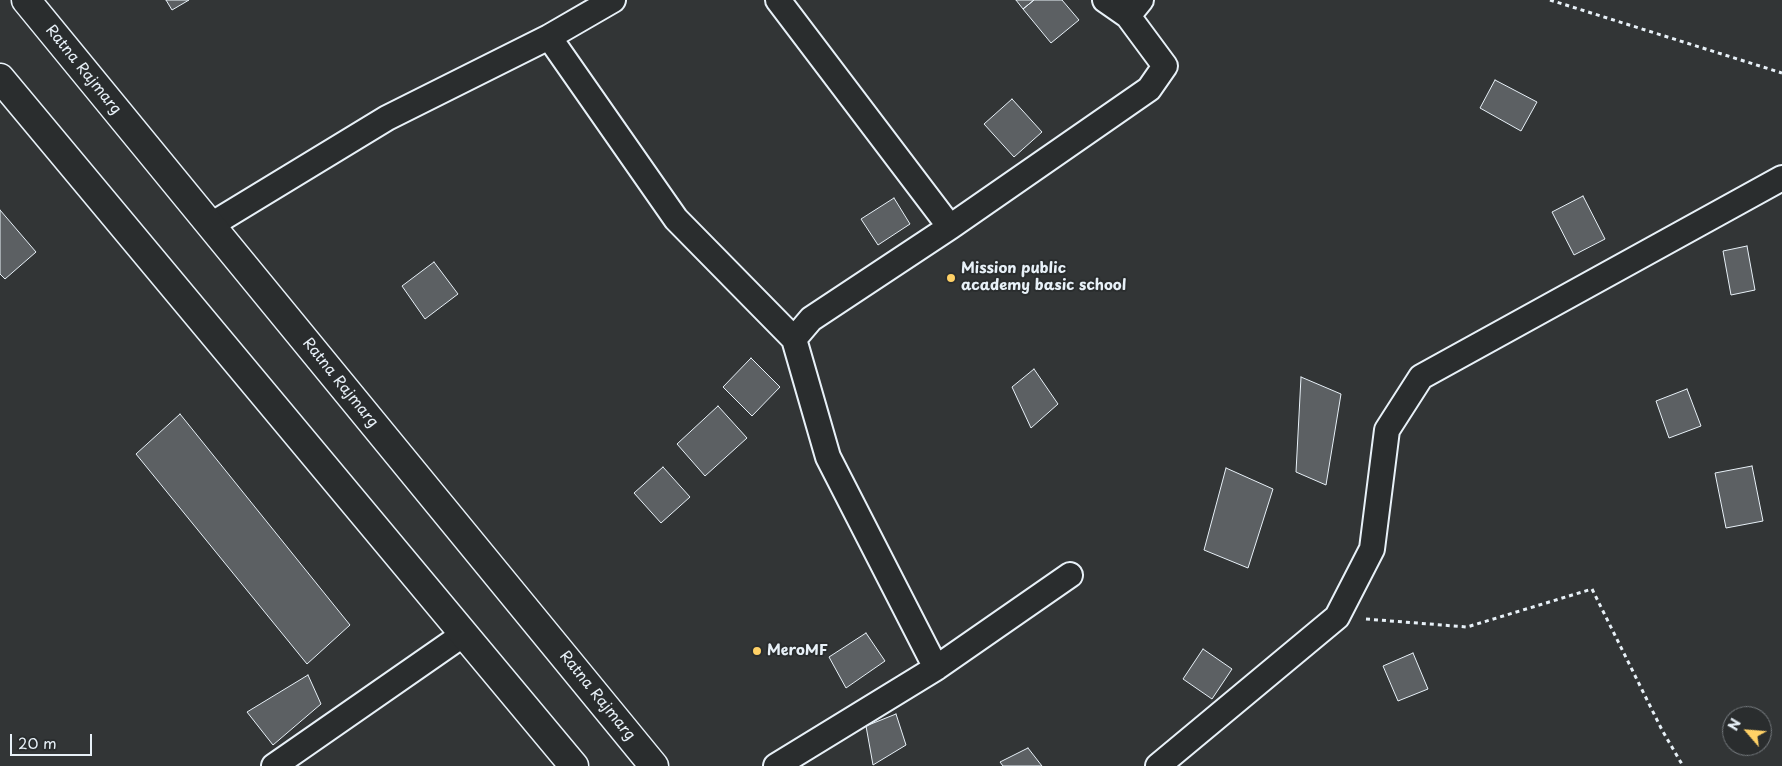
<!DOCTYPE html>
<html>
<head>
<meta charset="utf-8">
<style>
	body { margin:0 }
	#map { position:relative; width:1782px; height:766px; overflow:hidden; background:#323536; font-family:"Playpen Sans",sans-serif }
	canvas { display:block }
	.north { position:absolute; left:1722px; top:706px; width:50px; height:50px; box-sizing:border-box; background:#2a2d2e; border:1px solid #767b7f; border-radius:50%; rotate:297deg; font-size:14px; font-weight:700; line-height:20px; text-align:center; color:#e8f1f8 }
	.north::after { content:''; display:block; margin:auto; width:18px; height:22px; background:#ffd166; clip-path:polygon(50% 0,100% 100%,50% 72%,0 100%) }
	.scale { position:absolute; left:10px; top:734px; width:82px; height:22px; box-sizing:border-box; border:2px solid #e8f1f8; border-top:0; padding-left:6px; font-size:15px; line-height:18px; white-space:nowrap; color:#e8f1f8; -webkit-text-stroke:4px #2a2d2e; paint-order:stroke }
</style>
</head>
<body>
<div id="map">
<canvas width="1782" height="766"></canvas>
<div class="north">N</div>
<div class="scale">20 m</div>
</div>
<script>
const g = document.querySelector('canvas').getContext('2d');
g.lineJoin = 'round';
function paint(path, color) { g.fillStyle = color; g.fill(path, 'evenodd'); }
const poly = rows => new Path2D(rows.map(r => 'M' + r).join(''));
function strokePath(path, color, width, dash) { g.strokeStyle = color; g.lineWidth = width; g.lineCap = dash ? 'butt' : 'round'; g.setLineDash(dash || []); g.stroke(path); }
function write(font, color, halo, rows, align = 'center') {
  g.font = font + ' "Playpen Sans",sans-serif'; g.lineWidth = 4; g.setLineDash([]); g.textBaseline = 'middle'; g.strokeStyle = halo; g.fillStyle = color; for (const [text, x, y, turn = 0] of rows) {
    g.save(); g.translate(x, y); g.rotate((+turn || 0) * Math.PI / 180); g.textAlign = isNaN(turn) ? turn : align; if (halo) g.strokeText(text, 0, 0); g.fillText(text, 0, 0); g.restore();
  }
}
const building = poly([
	[166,0,189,0,172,10,166,0],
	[1016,0,1034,0,1023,9,1016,0],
	[1034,0,1062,0,1079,20,1051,43,1023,9,1034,0],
	[1495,80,1537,102,1521,131,1480,108,1495,80],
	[1012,99,1042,132,1014,157,984,124,1012,99],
	[1583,196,1605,239,1574,255,1552,212,1583,196],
	[894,198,910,224,878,245,861,219,894,198],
	[0,210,36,252,5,279,0,274,0,210],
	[1747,246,1755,290,1731,295,1723,251,1747,246],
	[434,262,458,294,425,319,402,286,434,262],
	[751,358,780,387,752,416,723,387,751,358],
	[1034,369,1058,404,1031,428,1012,387,1034,369],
	[1301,377,1341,394,1326,485,1296,472,1301,377],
	[1687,389,1701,426,1669,438,1656,401,1687,389],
	[718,406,747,438,705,476,677,444,718,406],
	[180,414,350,625,307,664,136,454,180,414],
	[1752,466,1763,521,1726,528,1715,473,1752,466],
	[663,467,690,497,661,523,634,493,663,467],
	[1226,468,1273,489,1248,568,1204,550,1226,468],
	[866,633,885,661,846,688,829,657,866,633],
	[1203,649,1232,669,1212,699,1183,679,1203,649],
	[1413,653,1428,689,1398,701,1383,666,1413,653],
	[308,675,321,704,273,745,247,712,308,675],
	[896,714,906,745,873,765,866,726,896,714],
	[1028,748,1042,766,1003,766,1000,762,1028,748]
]);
paint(building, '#5c6063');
strokePath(building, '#e8f1f8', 1);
const street = poly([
	[778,0,950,227],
	[1128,16,1141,0],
	[549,37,676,219,794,339,828,457,936,668],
	[211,225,387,118,549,37,613,0],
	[794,339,811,319,950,227,1149,89,1165,66,1128,16,1105,0],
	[274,766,464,634],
	[776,766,936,668,1070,575],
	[1158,766,1337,617,1372,549,1387,430,1421,377,1782,178]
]);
const highway = poly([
	[26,0,654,766],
	[0,78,574,766]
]);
strokePath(street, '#e8f1f8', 28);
strokePath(highway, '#e8f1f8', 31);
strokePath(poly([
	[1550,0,1782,73],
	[1366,619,1467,627,1592,589,1662,730,1683,766]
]), '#e8f1f8', 3, [4, 4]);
strokePath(street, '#2a2d2e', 24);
strokePath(highway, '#2a2d2e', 28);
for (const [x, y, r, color] of [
	[951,278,5,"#ffd166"],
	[757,651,5,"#ffd166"]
]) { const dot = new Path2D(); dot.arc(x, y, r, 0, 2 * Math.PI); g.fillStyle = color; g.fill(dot); strokePath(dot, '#2a2d2e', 2); }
write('15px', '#e8f1f8', '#2a2d2e', [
	["Ratna Rajmarg",83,70,51],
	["Ratna Rajmarg",340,383,51],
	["Ratna Rajmarg",597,696,51]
]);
write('bold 15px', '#e8f1f8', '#2a2d2e', [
	["Mission public",961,269],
	["academy basic school",961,286],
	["MeroMF",767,651]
], 'left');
</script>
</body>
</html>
